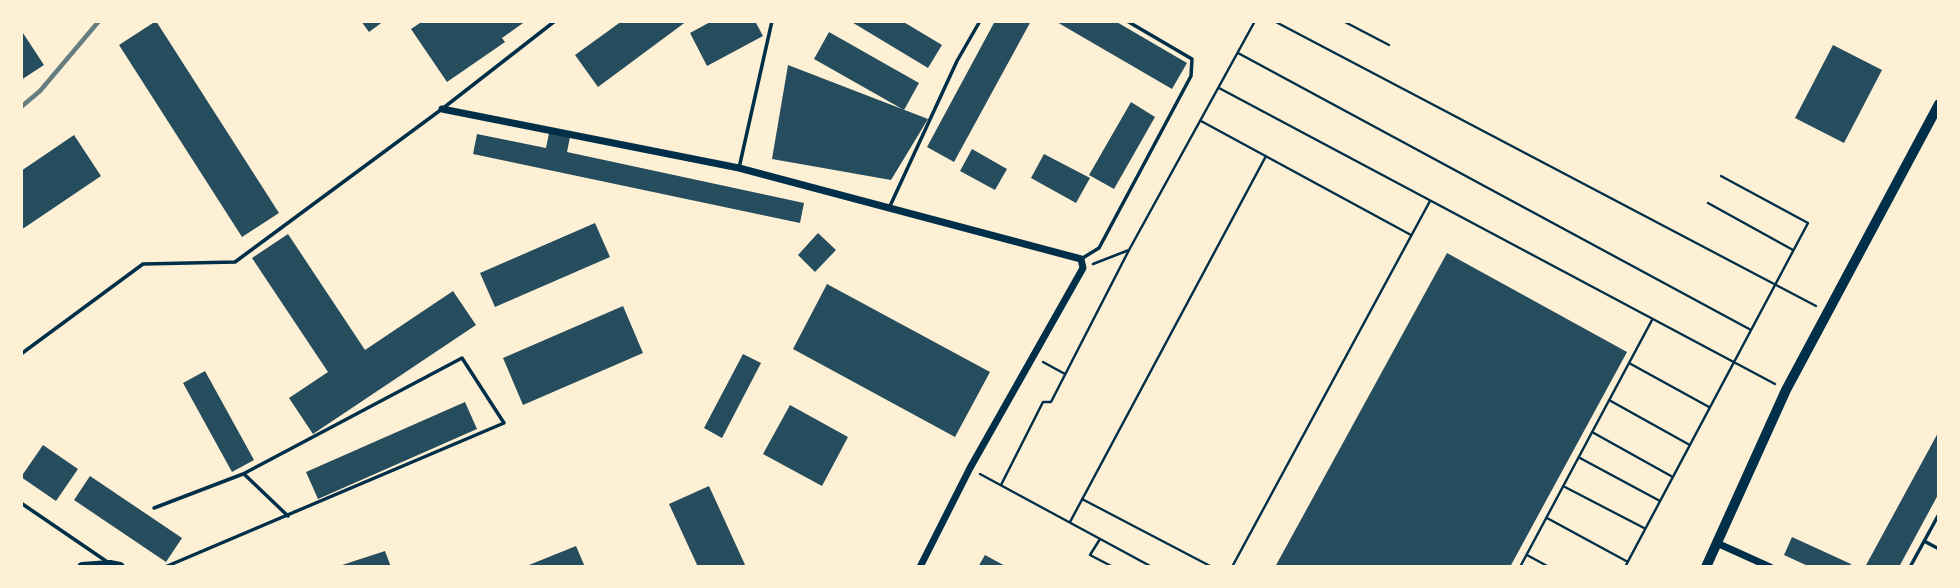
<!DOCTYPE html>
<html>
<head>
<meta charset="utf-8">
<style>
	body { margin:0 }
	#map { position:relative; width:1960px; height:588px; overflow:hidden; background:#fdf0d5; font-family:"Playfair Display",serif }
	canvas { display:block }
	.frame { position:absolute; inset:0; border:23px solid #fdf0d5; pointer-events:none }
</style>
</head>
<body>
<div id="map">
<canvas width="1960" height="588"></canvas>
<div class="frame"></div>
</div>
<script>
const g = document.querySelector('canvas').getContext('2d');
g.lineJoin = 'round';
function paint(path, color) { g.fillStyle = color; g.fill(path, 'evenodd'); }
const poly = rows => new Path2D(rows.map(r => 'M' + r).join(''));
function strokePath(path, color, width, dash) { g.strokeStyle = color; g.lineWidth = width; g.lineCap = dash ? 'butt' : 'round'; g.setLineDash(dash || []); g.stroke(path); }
paint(poly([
	[156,21,279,213,242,237,119,45],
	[361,21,384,21,369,32],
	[423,21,526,21,502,38,505,42,447,82,411,29],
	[622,21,687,21,598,87,575,55],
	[712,21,755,21,763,36,707,66,690,33],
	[850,21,902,21,942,45,928,68],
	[995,21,1031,21,954,162,927,147],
	[1055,21,1115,21,1187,63,1172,89],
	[21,30,44,65,21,80],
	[829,32,919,83,904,110,814,59],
	[1833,45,1882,70,1844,143,1795,118],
	[788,65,928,119,891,180,772,159],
	[1131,102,1155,117,1114,189,1089,175],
	[549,133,570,137,567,152,804,203,800,223,473,154,477,134,546,148],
	[74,135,101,176,21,230,21,171],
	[972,149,1007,169,995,190,960,171],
	[1044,154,1090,178,1076,203,1031,178],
	[595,223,610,257,495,307,480,273],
	[818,233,836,250,815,272,798,255],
	[288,234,365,350,453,291,476,325,313,434,289,398,328,372,252,258],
	[1447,253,1627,352,1510,567,1275,567],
	[827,284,990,372,955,437,793,349],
	[623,306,643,353,523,405,503,358],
	[743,354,761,363,722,438,704,428],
	[205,371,254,460,232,472,183,383],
	[465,402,477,429,318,499,306,472],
	[790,405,848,437,822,486,763,454],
	[1939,431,1939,493,1899,567,1865,567],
	[43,445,78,469,56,501,21,477],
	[90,476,182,538,166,562,74,500],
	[709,486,746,567,698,567,669,504],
	[1792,537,1851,564,1850,567,1810,567,1784,555],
	[576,546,585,567,524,567],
	[385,551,391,567,339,567,339,566],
	[985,555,1007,567,978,567]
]), '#264d5e');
strokePath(poly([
	[1274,21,1816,306],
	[1343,21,1389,45],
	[1238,53,1751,330],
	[1219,88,1775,384],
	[1201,121,1411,235],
	[1708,203,1793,250],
	[1093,264,1129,250],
	[1043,362,1065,374],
	[1629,363,1709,407],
	[1609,400,1688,444],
	[1592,432,1671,476],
	[1580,458,1660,501],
	[980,474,1152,567],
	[1001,485,1043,402,1051,402,1129,250,1255,21],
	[1563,486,1644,528],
	[1082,499,1212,567],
	[1547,518,1628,562],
	[1070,522,1266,156],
	[1100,539,1090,555,1113,567],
	[1527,555,1549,567],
	[1232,567,1430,201],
	[1520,567,1652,320],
	[1625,567,1808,223,1721,176]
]), '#003049', 2.5);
strokePath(poly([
	[739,168,772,21],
	[890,206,957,61,980,21],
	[1081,259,1099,248,1191,76,1192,59,1127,21],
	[21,354,143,264,235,262,442,109,555,21],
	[244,474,288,516],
	[21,503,106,561],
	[154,508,243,474,462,358,504,423,165,567],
	[1924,541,1939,549],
	[1910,567,1939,514]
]), '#003049', 3.5);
strokePath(poly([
	[442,109,739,168,1081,259,1083,268,970,468,920,567],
	[1719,544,1770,567]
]), '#003049', 7);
strokePath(poly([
	[82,567,110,565,120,567],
	[1706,567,1786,390,1939,104]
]), '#003049', 10);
strokePath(poly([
	[21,107,40,91,99,21]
]), '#657d81', 4.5);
</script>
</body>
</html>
